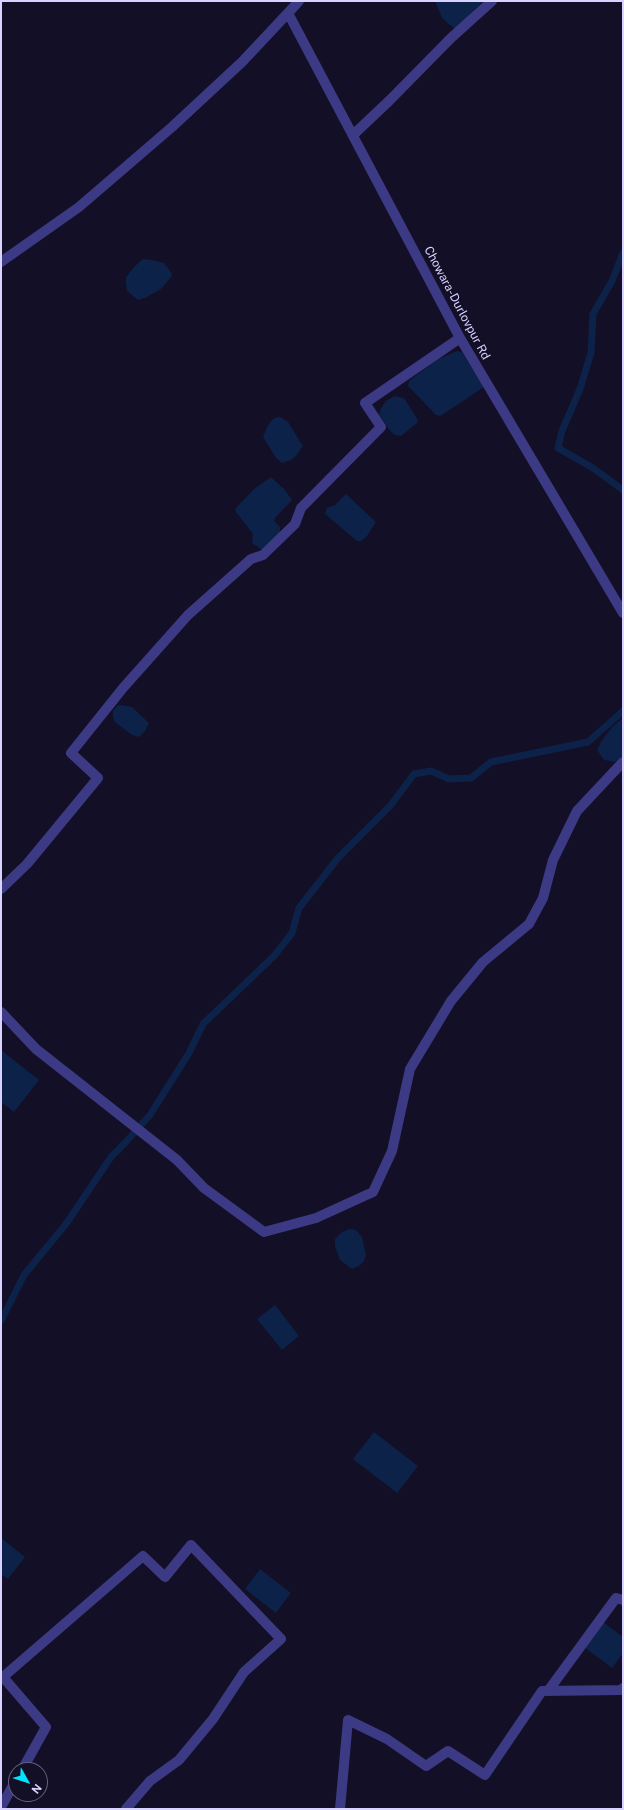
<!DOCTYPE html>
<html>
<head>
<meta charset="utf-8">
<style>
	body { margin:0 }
	#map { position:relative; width:624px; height:1810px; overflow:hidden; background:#130f26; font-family:"Public Sans",sans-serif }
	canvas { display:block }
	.frame { position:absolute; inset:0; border:2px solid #d9d4ff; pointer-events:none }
	.north { position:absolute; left:8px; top:1762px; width:40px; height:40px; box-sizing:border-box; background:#130f26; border:1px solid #625e7d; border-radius:50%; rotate:129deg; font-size:11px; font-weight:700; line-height:16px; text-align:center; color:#d9d4ff }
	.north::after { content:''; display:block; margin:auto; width:14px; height:18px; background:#00e5ff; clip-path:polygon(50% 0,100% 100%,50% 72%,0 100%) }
</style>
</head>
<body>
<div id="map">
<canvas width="624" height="1810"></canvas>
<div class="frame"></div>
<div class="north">N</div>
</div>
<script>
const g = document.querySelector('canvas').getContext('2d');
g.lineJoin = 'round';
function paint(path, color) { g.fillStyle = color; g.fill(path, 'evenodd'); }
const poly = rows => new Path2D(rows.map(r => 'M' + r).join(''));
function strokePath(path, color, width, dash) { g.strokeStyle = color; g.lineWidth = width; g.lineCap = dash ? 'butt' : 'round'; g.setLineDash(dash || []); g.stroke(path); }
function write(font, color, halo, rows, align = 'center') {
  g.font = font + ' "Public Sans",sans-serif'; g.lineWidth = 4; g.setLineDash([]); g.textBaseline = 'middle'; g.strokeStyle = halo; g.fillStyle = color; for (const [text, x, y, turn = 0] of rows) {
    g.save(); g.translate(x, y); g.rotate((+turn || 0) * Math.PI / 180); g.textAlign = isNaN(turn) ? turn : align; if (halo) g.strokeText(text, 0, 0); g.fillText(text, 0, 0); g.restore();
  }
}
paint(poly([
	[435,1,483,1,455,29,442,18],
	[143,259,152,260,164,263,171,272,172,276,161,289,147,297,138,300,127,291,126,284,126,277,134,267],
	[457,351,462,352,484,387,445,413,440,416,436,415,408,386,409,381,438,359],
	[394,396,404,398,418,420,417,423,401,436,395,435,390,431,379,414,381,408,386,401],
	[280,417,288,422,303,446,296,456,291,460,282,463,276,458,263,437,268,425,274,418],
	[271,477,284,489,292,500,275,518,274,521,280,527,280,534,262,550,252,543,253,534,236,512,235,509,254,489],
	[346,494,376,522,367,536,361,541,357,541,325,514,327,508,335,505],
	[121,705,132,707,149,723,145,731,139,737,132,735,115,722,113,717,113,711,117,706],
	[623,718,623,756,615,762,604,760,597,750,602,740,613,726],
	[1,1050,39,1080,14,1112,1,1102],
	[349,1229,356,1230,362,1237,366,1255,364,1261,359,1266,352,1269,340,1260,335,1246,335,1239,342,1232],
	[275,1305,299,1336,282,1350,257,1319],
	[374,1432,418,1466,397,1493,353,1459],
	[1,1538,25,1557,8,1579,1,1574],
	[260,1569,291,1593,276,1613,245,1589],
	[603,1622,623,1637,623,1653,612,1668,584,1647]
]), '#0c2248');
strokePath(poly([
	[623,253,612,281,593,314,591,353,580,389,562,431,558,448,593,468,623,490],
	[1,1321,24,1275,66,1224,111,1157,125,1143,150,1115,189,1053,203,1024,274,956,292,933,299,908,338,858,390,806,414,774,431,771,449,779,471,778,491,762,588,742,623,711]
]), '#0c2248', 7);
strokePath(poly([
	[299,1,288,13,460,338,623,613],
	[353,135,390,100,451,38,492,1],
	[1,262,79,207,172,127,242,62,288,13],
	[1,889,27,864,98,778,71,753,123,688,188,615,251,559,263,555,295,524,301,508,381,427,365,403,460,338],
	[1,1012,36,1049,177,1160,204,1188,264,1232,316,1218,373,1192,392,1151,410,1069,451,1001,483,962,529,924,543,898,553,860,577,811,623,762],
	[548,1691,616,1598,623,1600],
	[22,1770,46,1727,3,1677,143,1556,165,1577,191,1545,281,1639,244,1672,213,1719,179,1760,150,1781,126,1809],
	[1,1807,16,1780],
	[340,1809,348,1720,387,1739,426,1766,448,1751,485,1775,542,1691,621,1690,623,1688]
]), '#3d3a85', 10);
write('12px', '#d9d4ff', '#130f26', [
	["Chowara-Durlovpur Rd",457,303,62]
]);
</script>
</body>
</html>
